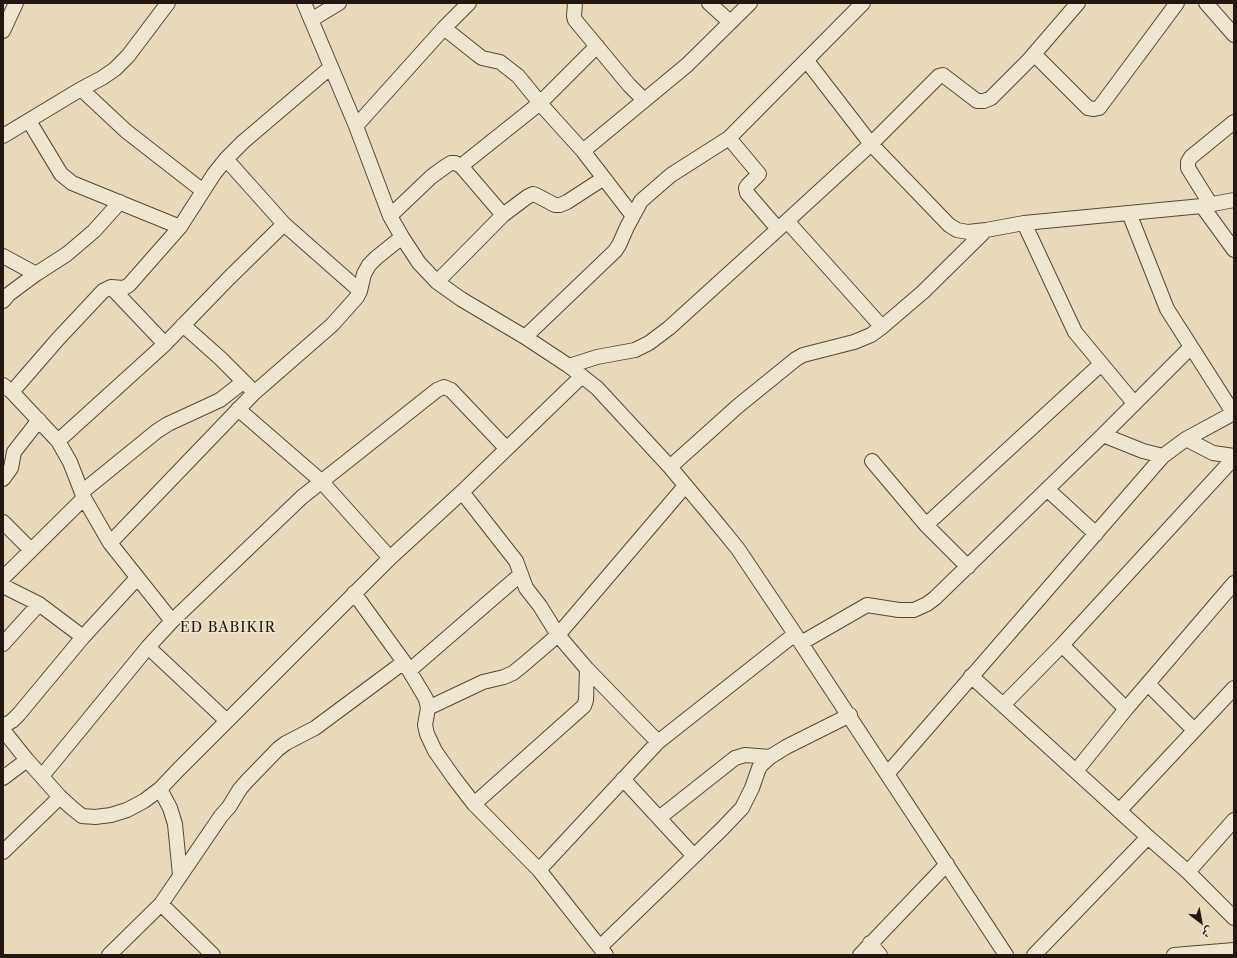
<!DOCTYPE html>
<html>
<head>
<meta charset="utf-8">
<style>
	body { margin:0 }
	#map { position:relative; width:1237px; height:958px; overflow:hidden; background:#e7d9b9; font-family:"Libre Caslon Text",Amiri,serif }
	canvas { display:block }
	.frame { position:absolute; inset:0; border:4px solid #231810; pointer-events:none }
	.north { position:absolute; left:1181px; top:902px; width:40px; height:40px; -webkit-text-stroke:3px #efe6d2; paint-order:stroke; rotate:148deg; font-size:11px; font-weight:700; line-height:16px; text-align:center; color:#231810 }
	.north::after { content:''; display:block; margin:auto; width:14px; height:18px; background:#231810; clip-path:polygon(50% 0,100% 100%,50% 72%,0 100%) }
</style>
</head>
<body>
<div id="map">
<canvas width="1237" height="958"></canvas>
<div class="frame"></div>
<div class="north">ش</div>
</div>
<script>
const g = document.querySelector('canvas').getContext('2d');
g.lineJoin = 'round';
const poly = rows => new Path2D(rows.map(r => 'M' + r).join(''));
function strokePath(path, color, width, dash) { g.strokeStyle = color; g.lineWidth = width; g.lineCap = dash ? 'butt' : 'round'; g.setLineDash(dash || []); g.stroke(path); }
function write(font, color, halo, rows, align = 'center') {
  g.font = font + ' "Libre Caslon Text",serif'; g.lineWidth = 3; g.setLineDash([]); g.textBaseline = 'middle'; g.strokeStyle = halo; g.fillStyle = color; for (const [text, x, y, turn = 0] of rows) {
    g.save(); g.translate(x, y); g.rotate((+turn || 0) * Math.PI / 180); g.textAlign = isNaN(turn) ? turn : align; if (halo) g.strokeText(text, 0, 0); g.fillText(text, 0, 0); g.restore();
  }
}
const minor = poly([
	[304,3,356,126,390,216,402,237,419,263,437,282,461,299,525,337,569,366,597,388,670,467,716,522,738,549,795,634,1006,955],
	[575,3,574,16,575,20,629,85,644,100],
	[709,3,730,22],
	[1206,3,1234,35],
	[311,20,339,3],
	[444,28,478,55,482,58,500,62,518,76,545,109,583,151,633,216],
	[3,31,16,3],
	[1034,54,1088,108,1094,109,1099,108,1177,3],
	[807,61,871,144,949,225,957,230,968,232,986,230,1024,223,1202,206,1234,200],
	[81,89,126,131,203,191],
	[29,121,61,174,72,183,180,227],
	[356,126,444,28,469,3],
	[3,136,81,89,102,78,115,69,128,56,168,3],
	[729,138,759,174,748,185,746,188,747,193,778,229],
	[583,151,687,65,750,3],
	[226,159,284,224,360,291],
	[461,166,540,103,597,46],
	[1211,205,1188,168,1188,162,1191,157,1234,122],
	[1202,206,1234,250],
	[1129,213,1167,309,1234,414],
	[390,216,431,177,446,166,451,163,455,163,461,166,503,215],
	[787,221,882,327],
	[1024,223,1075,332,1134,403],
	[3,256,36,274],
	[437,282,503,215,527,197,533,194,536,195,555,205,560,205,567,202,604,178],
	[111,287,165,344],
	[3,301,9,294,36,274,67,254,94,231,120,202],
	[183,325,220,358,250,388],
	[525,337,615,251,619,245,627,227,641,201,671,175,729,138,863,3],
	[569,366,597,357,635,350,649,343,669,328,787,221,871,144,939,76,943,75,977,101,984,101,991,98,1028,61,1078,3],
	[3,385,12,392,58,441,70,462,84,498,110,543,172,621],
	[12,392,58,339,103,291,111,287,124,288,129,285,180,227,214,174,226,159,243,142,331,67],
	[238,409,321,481,390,558],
	[1103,435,1143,451,1163,456],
	[1186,439,1213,453,1234,456],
	[58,441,165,344,229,278,284,224],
	[872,461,926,525,968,567],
	[670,467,738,406,796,359,803,355,854,342,871,335,882,327,923,292,986,230],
	[3,479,11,468,14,452,39,420],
	[1047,489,1096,534],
	[82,492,157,431,168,424,220,400,243,382],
	[462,492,516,561,526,588,540,606,558,635,587,669,658,742],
	[3,522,31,550],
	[926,525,1101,364],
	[110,543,254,393,332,325,357,297,360,291,364,274,369,265,376,258,402,237],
	[3,578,84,498],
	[3,586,39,604,83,637],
	[354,593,404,662,422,692,426,699,428,708,425,725,427,734,435,751,454,778,474,804,539,870,606,955],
	[801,643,867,605,899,610,914,610,927,604,935,598,1103,435,1191,347],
	[3,644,39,604],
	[1062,645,1126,709],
	[148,647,227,721],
	[410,670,521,574],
	[971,676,1148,837,1188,872,1234,918],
	[1148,684,1194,730],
	[1003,705,1062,645,1234,458],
	[428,708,483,682,504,677,513,673,523,665,558,635,685,486],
	[3,726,12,721,19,714,83,637,137,578],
	[3,730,27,760,60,797,72,808,82,816,95,817,111,815,127,810,144,801,160,789,179,769,390,558,462,492,582,376],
	[1076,771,1126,709,1234,583],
	[888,773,1163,456,1186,439,1234,413],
	[42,776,148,647,172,621,302,497,437,390,444,387,451,390,506,448],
	[3,778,27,760],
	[623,779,694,856],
	[160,789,170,808,175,824,180,875],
	[474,804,584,706,586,700,587,669],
	[1119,811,1234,688],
	[659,818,735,758,745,755,770,757],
	[3,852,60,797],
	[539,870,658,742,795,634],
	[1188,872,1234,820],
	[161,904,213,955],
	[870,943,880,955],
	[600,947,722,829,742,808,752,788,759,768,761,765,770,757,786,747,850,715],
	[109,955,161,904,221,816,229,807,240,789,247,781,278,749,286,743,315,728,404,662],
	[860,955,947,864],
	[1034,955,1148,837],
	[1174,955,1234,950]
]);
strokePath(minor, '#54483a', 16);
strokePath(minor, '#efe6d2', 14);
g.letterSpacing = '1px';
write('14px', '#231810', '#efe6d2', [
	["ED BABIKIR",228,628]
]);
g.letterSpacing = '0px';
</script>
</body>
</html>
